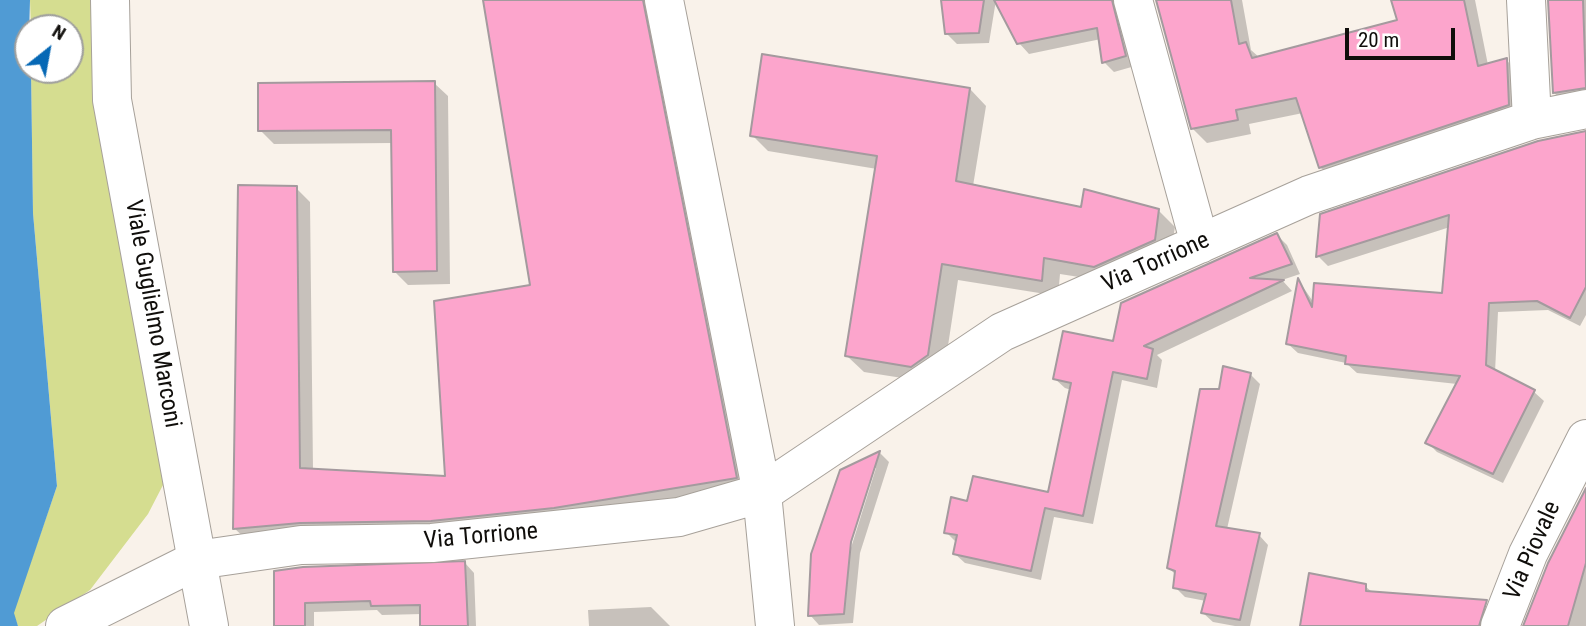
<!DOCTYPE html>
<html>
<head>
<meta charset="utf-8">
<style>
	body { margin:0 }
	#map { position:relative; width:1586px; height:626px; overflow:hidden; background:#f9f2ea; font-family:"Roboto Condensed",sans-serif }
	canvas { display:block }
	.north { position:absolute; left:14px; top:14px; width:70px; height:70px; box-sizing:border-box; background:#fff; border:2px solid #9f9f9d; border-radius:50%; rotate:31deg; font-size:19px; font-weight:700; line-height:28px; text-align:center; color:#100e0b }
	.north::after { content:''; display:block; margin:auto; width:24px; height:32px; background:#0668b5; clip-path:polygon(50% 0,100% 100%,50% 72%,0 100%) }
	.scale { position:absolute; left:1345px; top:28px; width:110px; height:32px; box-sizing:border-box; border:4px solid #100e0b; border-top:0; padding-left:9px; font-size:21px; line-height:24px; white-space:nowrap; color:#100e0b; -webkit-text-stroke:5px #fff; paint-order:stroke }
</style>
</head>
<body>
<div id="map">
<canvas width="1586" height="626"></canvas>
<div class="north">N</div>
<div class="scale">20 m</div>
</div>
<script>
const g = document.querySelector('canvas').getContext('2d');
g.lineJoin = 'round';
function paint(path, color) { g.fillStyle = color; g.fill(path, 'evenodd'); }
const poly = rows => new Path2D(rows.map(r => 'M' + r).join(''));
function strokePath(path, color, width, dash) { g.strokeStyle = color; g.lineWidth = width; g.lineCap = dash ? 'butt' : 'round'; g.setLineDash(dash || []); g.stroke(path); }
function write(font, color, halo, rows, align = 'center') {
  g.font = font + ' "Roboto Condensed",sans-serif'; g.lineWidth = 6; g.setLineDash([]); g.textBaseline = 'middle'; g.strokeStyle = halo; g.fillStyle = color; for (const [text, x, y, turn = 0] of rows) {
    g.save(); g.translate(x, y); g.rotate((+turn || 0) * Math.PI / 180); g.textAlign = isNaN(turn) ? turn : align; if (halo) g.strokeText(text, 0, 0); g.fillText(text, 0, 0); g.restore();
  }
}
paint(poly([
	[30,0,110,0,178,456,148,514,90,590,37,626,18,626,13,613,57,486,33,213,31,70,70,70,70,28,31,28]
]), '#d5dd90');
paint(poly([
	[0,0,30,0,28,70,31,70,33,213,57,486,14,613,18,626,0,626]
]), '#509bd4');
paint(poly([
	[485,0,663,0,750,491,569,522,249,542,234,528,296,188,310,202,313,470,447,478,532,286],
	[942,0,996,0,989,43,957,44,947,34],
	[996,0,1122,0,1135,66,1114,72,1104,62,1101,39,1029,54,1019,43],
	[1173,0,1242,0,1251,50,1260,58,1399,21,1393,0,1475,0,1488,65,1506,60,1521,74,1523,119,1335,182,1321,168,1303,113,1249,124,1251,134,1207,143,1193,129],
	[1548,0,1586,0,1586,100,1564,102,1554,93],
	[434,83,448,96,450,284,408,285,394,271,393,143,274,144,260,130],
	[970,89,986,106,973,186,1083,209,1159,211,1175,227,1170,256,1111,282,1060,274,1058,296,958,280,944,372,928,382,864,372,847,356,877,169,768,151,752,135],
	[1586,133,1586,315,1580,326,1548,310,1498,312,1495,372,1534,392,1544,401,1503,483,1437,452,1427,442,1457,384,1357,373,1346,363,1298,353,1288,344,1299,281,1314,303,1443,295,1450,227,1328,266,1318,256],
	[1277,235,1287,245,1300,274,1282,280,1292,291,1157,355,1162,360,1157,388,1122,380,1093,524,1054,517,1041,580,965,563,955,554,956,542,946,532,969,504,1049,494,1071,390,1065,388,1055,379],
	[1251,375,1260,384,1227,529,1259,535,1268,545,1250,626,1235,626,1213,622,1203,613,1206,601,1185,597,1175,587,1176,575,1169,568,1220,391],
	[880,453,889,462,860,553,853,623,819,625,810,615,841,471],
	[873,468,876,468,850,551,846,550],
	[1586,491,1586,626,1527,626],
	[465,563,474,573,476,626,422,626,422,614,382,615,377,610,314,612,314,626,276,626,276,573],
	[1365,586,1373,593,1479,601,1489,611,1488,626,1301,626],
	[651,607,670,626,589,626,588,610]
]), '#0003');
const building = poly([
	[483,0,643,0,737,478,554,508,431,521,300,523,233,529,238,185,297,186,300,468,445,476,434,301,530,285,483,0],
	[941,0,984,0,979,33,945,34,941,0],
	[994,0,1112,0,1126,56,1102,63,1097,28,1017,44,994,0],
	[1156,0,1231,0,1239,44,1246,42,1252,58,1397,20,1391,0,1464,0,1478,66,1507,58,1509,105,1319,168,1296,98,1236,110,1238,120,1191,129,1156,0],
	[1548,0,1583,0,1586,88,1553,93,1548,0],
	[762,54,970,88,956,181,1081,207,1084,189,1159,209,1155,240,1094,267,1044,258,1042,281,942,264,928,355,911,367,845,356,877,156,750,136,762,54],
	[435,81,437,271,393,272,391,130,258,131,258,83,435,81],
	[1586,131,1586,287,1570,318,1537,301,1489,303,1486,365,1535,390,1493,474,1425,443,1460,376,1345,364,1346,356,1286,344,1298,278,1312,307,1314,283,1442,293,1449,215,1316,257,1320,214,1538,141,1586,131],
	[1277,233,1292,264,1250,278,1284,280,1144,346,1153,349,1147,379,1113,372,1083,516,1045,508,1031,571,953,554,957,535,944,533,951,497,967,501,973,476,1048,492,1071,383,1053,379,1063,331,1113,341,1121,303,1277,233],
	[1223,366,1251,373,1216,526,1260,533,1240,620,1201,613,1206,594,1173,588,1175,571,1167,568,1200,389,1219,389,1223,366],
	[880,451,851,542,844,614,808,616,811,554,840,470,880,451],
	[1586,488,1586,563,1568,626,1523,626,1548,563,1586,488],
	[465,561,468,626,420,626,420,605,371,606,370,601,305,603,305,626,274,626,274,571,303,567,465,561],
	[1309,573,1366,584,1366,591,1487,600,1479,626,1300,626,1309,573]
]);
paint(building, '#fca5cc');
strokePath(building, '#a49a9e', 2);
const minor = poly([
	[664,0,762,493,775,626],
	[1133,0,1200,244],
	[1526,0,1532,120],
	[65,626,197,560,301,545,432,543,679,517,762,493,1002,332,1309,195,1532,120,1586,109],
	[1500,626,1528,554,1586,439]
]);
const major = poly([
	[110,0,112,100,209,626]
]);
strokePath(minor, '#a7a19a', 40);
strokePath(major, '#a7a19a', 40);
strokePath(minor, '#fff', 38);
strokePath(major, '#fff', 38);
write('24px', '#100e0b', '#fff', [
	["Via Torrione",1156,263,-24],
	["Viale Guglielmo Marconi",152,314,80],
	["Via Torrione",481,537,-5],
	["Via Piovale",1533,551,-66]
]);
</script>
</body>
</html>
